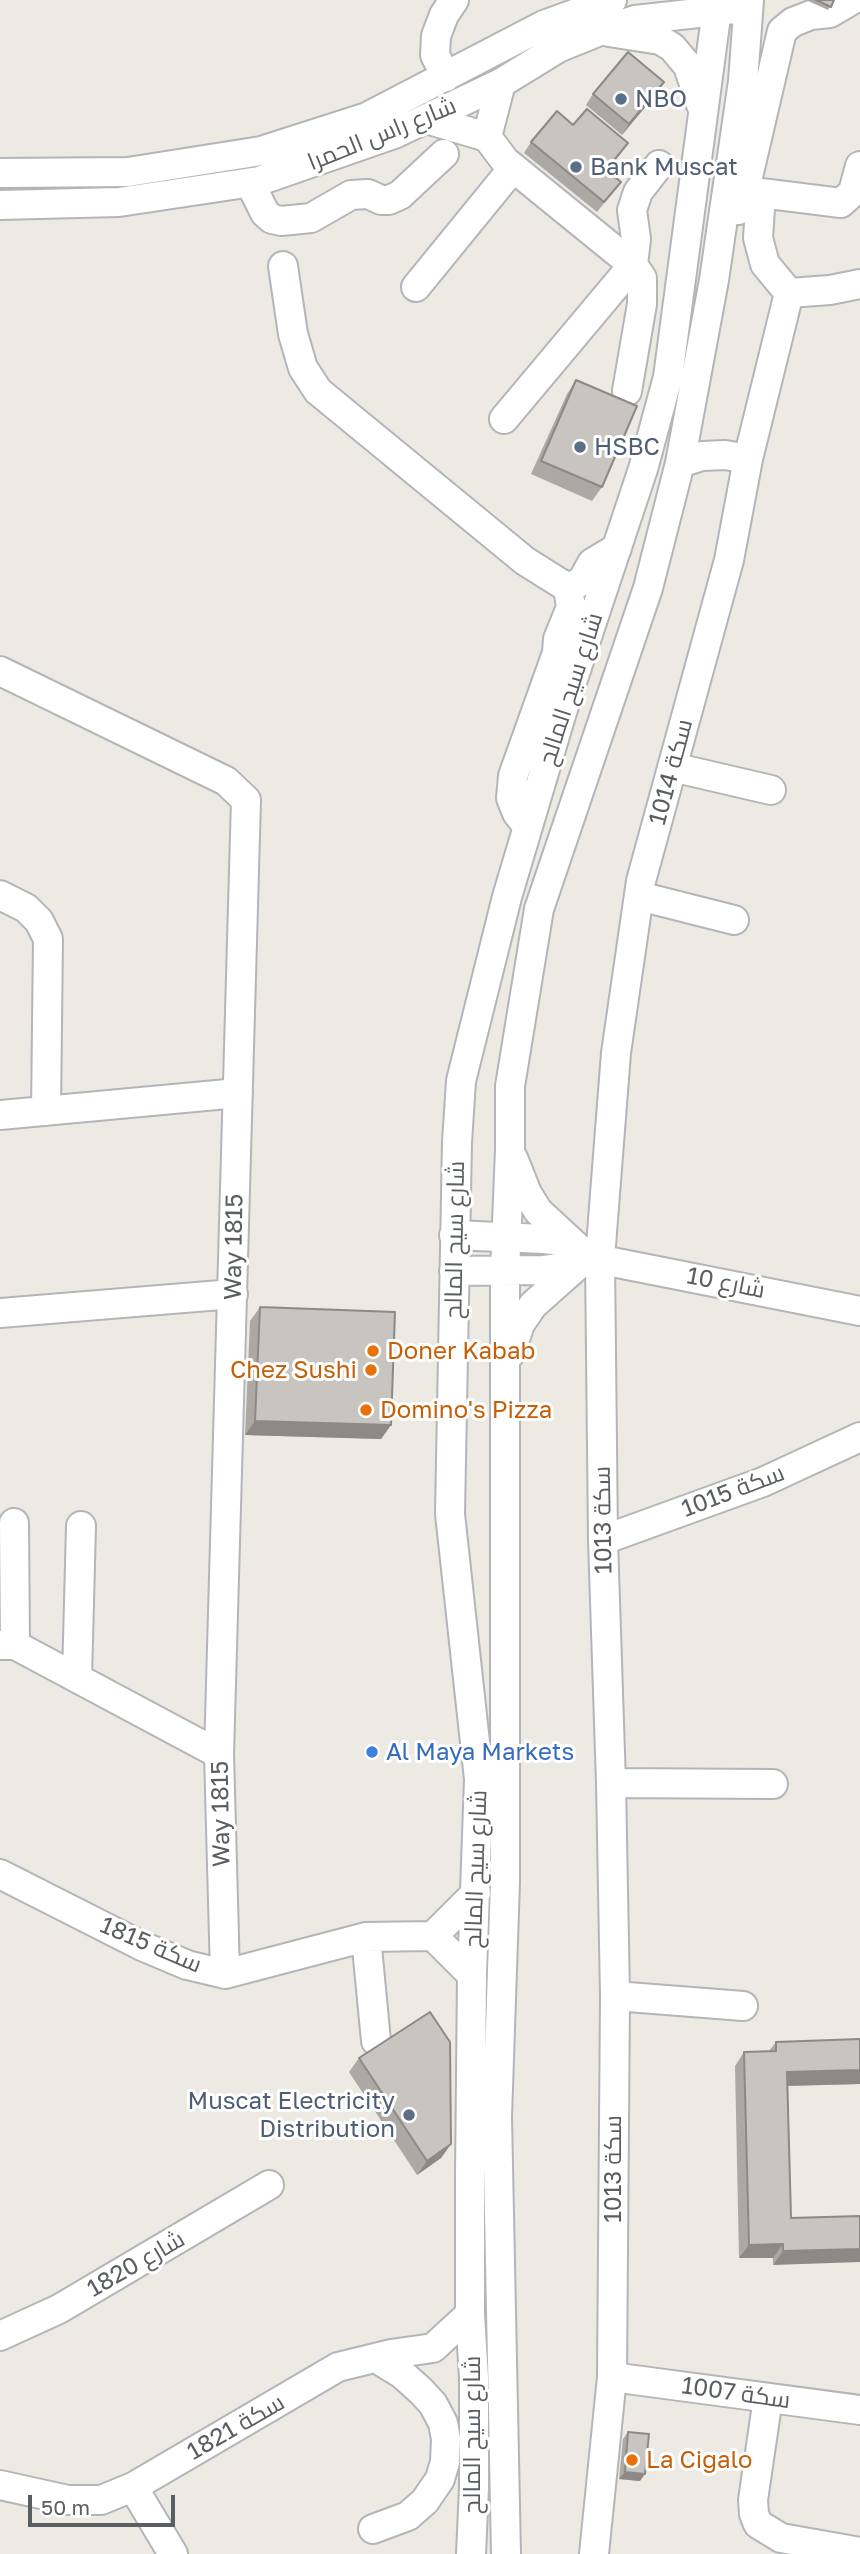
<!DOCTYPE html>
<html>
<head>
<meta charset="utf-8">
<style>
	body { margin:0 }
	#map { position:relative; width:860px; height:2554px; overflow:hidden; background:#eceae2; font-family:"Golos Text",sans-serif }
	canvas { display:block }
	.scale { position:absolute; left:28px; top:2495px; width:147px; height:32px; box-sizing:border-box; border:4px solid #5a5e62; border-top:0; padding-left:9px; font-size:21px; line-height:24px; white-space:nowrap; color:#5a5e62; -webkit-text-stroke:5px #fff; paint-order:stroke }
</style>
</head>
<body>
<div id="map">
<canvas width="860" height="2554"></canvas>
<div class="scale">50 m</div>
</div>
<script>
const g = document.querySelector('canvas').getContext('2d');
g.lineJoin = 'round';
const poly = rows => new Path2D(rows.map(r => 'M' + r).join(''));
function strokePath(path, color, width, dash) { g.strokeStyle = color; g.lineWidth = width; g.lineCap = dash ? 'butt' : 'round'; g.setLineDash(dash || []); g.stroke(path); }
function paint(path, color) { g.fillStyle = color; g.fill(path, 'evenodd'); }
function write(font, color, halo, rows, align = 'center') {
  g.font = font + ' "Golos Text",Cairo,sans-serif'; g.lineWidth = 6; g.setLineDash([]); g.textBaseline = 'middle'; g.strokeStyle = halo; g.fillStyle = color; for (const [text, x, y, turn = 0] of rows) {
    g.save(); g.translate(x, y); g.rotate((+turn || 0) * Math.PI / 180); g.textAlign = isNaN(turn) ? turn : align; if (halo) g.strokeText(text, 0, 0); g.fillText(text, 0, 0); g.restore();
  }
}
const minor = poly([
	[609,32,660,40,672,47,688,66,701,105],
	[446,77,435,55,436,36,444,15,454,0],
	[426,119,487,137,505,161,633,265,642,278,642,304,627,391],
	[487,137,501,83],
	[0,173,128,172,261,151,367,117,544,25,612,0],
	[250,183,265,213,272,219,281,221,311,218,351,195,368,194,381,200,389,200,400,195,444,154],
	[0,205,119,202,259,181,394,134,501,83,558,48,600,31,635,20,734,9],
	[738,210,747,181,782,31,793,22,811,15,830,13,852,0],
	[283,266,293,334,303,368,318,391,525,561,568,588,571,607,558,639,557,653,577,668],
	[416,287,513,168],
	[789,293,765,264,758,238,761,193,841,203,853,192,860,166],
	[789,293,830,290,860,284],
	[504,419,633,265,636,239,632,210,638,192,659,165],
	[680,463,702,456,725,455,748,459],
	[568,588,582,581,592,563,617,548],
	[0,671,226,781,246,800,219,1754,225,1974],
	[672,767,771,790],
	[528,827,517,813,511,798,513,776,557,653],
	[0,895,26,908,39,921,48,939,46,1111],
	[639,896,734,920],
	[0,1115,238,1093],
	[513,1158,527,1193,538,1211,577,1247,592,1258],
	[454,1235,544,1239,562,1241,574,1246],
	[592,1258,860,1311],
	[454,1271,543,1270,578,1265],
	[0,1313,233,1294],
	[510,1354,520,1324,533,1305,578,1265,592,1258],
	[14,1523,15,1645],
	[603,1540,763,1482,860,1437],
	[0,1645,15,1645,219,1754],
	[77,1678,81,1526],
	[611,1783,773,1784],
	[0,1874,142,1946,187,1965,225,1974,366,1937,433,1936,476,1893],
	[433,1936,472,1975],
	[366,1937,376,2041],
	[615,1996,743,2006],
	[0,2336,59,2309,269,2185],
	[612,2377,860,2410],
	[768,2398,753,2500,754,2514,758,2524,781,2538,860,2552],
	[0,2485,68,2500,101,2500,133,2487,338,2367,391,2354,433,2348,470,2314],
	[133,2487,173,2554],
	[373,2529,408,2516,425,2501,440,2479,445,2462,446,2439,443,2423,433,2404,421,2391,402,2374,376,2358],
	[471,2554,474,2487,474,2378,470,2314,470,2175,472,1975,479,1779,450,1514,457,1142,461,1081,507,897,562,712,643,469,668,377,717,9,715,0],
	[506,2554,497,2117,505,1882,505,1272,510,1149,510,1086,539,909,648,588,680,463,714,280,743,81,749,0],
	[594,2554,612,2377,615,1996,611,1783,603,1540,600,1258,616,1053,641,881,729,560,748,459,789,293]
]);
strokePath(minor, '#b3b5b9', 32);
strokePath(minor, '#fff', 28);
paint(poly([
	[806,0,834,0,828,10],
	[664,82,622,135,586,105,593,94],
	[573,125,621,153,607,170,621,182,597,212,524,153,531,142],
	[576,380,602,487,592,501,531,474,567,394],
	[260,1307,391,1425,381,1439,245,1435,250,1321],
	[860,2039,860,2084,788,2086,791,2218,860,2216,773,2265,773,2258,739,2258,735,2066,744,2052,769,2051,776,2042],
	[359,2058,451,2144,441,2158,417,2175,349,2072],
	[628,2432,640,2481,619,2479,623,2439]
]), '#aca9a4');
paint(poly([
	[664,82,657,93,622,135,629,124],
	[255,1421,391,1425,381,1439,245,1435],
	[860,2070,860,2084,778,2086,787,2072],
	[451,2144,441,2158,417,2175,427,2161],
	[783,2244,773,2258,739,2258,749,2245],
	[860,2249,860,2262,773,2265,783,2251],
	[625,2472,645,2474,640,2481,619,2479]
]), '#8c8986');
const building = poly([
	[816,0,834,0,831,7,816,0],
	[628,52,664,82,629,124,593,94,628,52],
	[587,109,628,143,606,170,621,182,604,202,531,142,557,111,573,125,587,109],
	[576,380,637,406,602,487,541,461,576,380],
	[260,1307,395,1312,391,1425,255,1421,260,1307],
	[430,2012,450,2042,451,2144,427,2161,359,2058,430,2012],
	[860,2039,860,2070,787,2072,791,2218,860,2216,860,2249,783,2251,783,2244,749,2245,744,2052,776,2051,776,2042,860,2039],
	[628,2432,649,2434,645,2474,625,2472,628,2432]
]);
paint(building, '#c8c4bf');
strokePath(building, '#8c8986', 2);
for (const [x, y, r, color] of [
	[621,99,7,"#5c6f8a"],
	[576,167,7,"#5c6f8a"],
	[580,447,7,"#5c6f8a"],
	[373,1351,7,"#e8710a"],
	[371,1370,7,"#e8710a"],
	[366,1410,7,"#e8710a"],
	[372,1752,7,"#3f7fe0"],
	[409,2115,7,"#5c6f8a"],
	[632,2460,7,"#e8710a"]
]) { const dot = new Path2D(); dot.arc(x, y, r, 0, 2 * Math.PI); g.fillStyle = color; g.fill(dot); strokePath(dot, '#fff', 2.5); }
write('24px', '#4e5e75', '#fff', [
	["NBO",635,99],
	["Bank Muscat",590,167],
	["HSBC",594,447],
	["Muscat Electricity",395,2101,"right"],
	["Distribution",395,2129,"right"]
], 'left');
write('24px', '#5a5e62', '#fff', [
	["شارع راس الحمرا",382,134,-22],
	["شارع سيح المالح",571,689,-72],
	["سكة 1014",671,772,-75],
	["شارع سيح المالح",455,1240,-89],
	["Way 1815",234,1247,-89],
	["شارع 10",726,1283,11],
	["سكة 1015",733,1491,-21],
	["سكة 1013",603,1520,-91],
	["Way 1815",221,1814,-91],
	["شارع سيح المالح",476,1869,-88],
	["سكة 1815",151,1945,23],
	["سكة 1013",613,2169,-90],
	["1820 شارع",136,2264,-30],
	["سكة 1007",736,2393,8],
	["سكة 1821",236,2427,-30],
	["شارع سيح المالح",472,2435,-90]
]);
write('24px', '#c56008', '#fff', [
	["Doner Kabab",387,1351],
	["Chez Sushi",357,1370,"right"],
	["Domino's Pizza",380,1410],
	["La Cigalo",646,2460]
], 'left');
write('24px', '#366cbe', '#fff', [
	["Al Maya Markets",386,1752]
], 'left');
</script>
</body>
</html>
